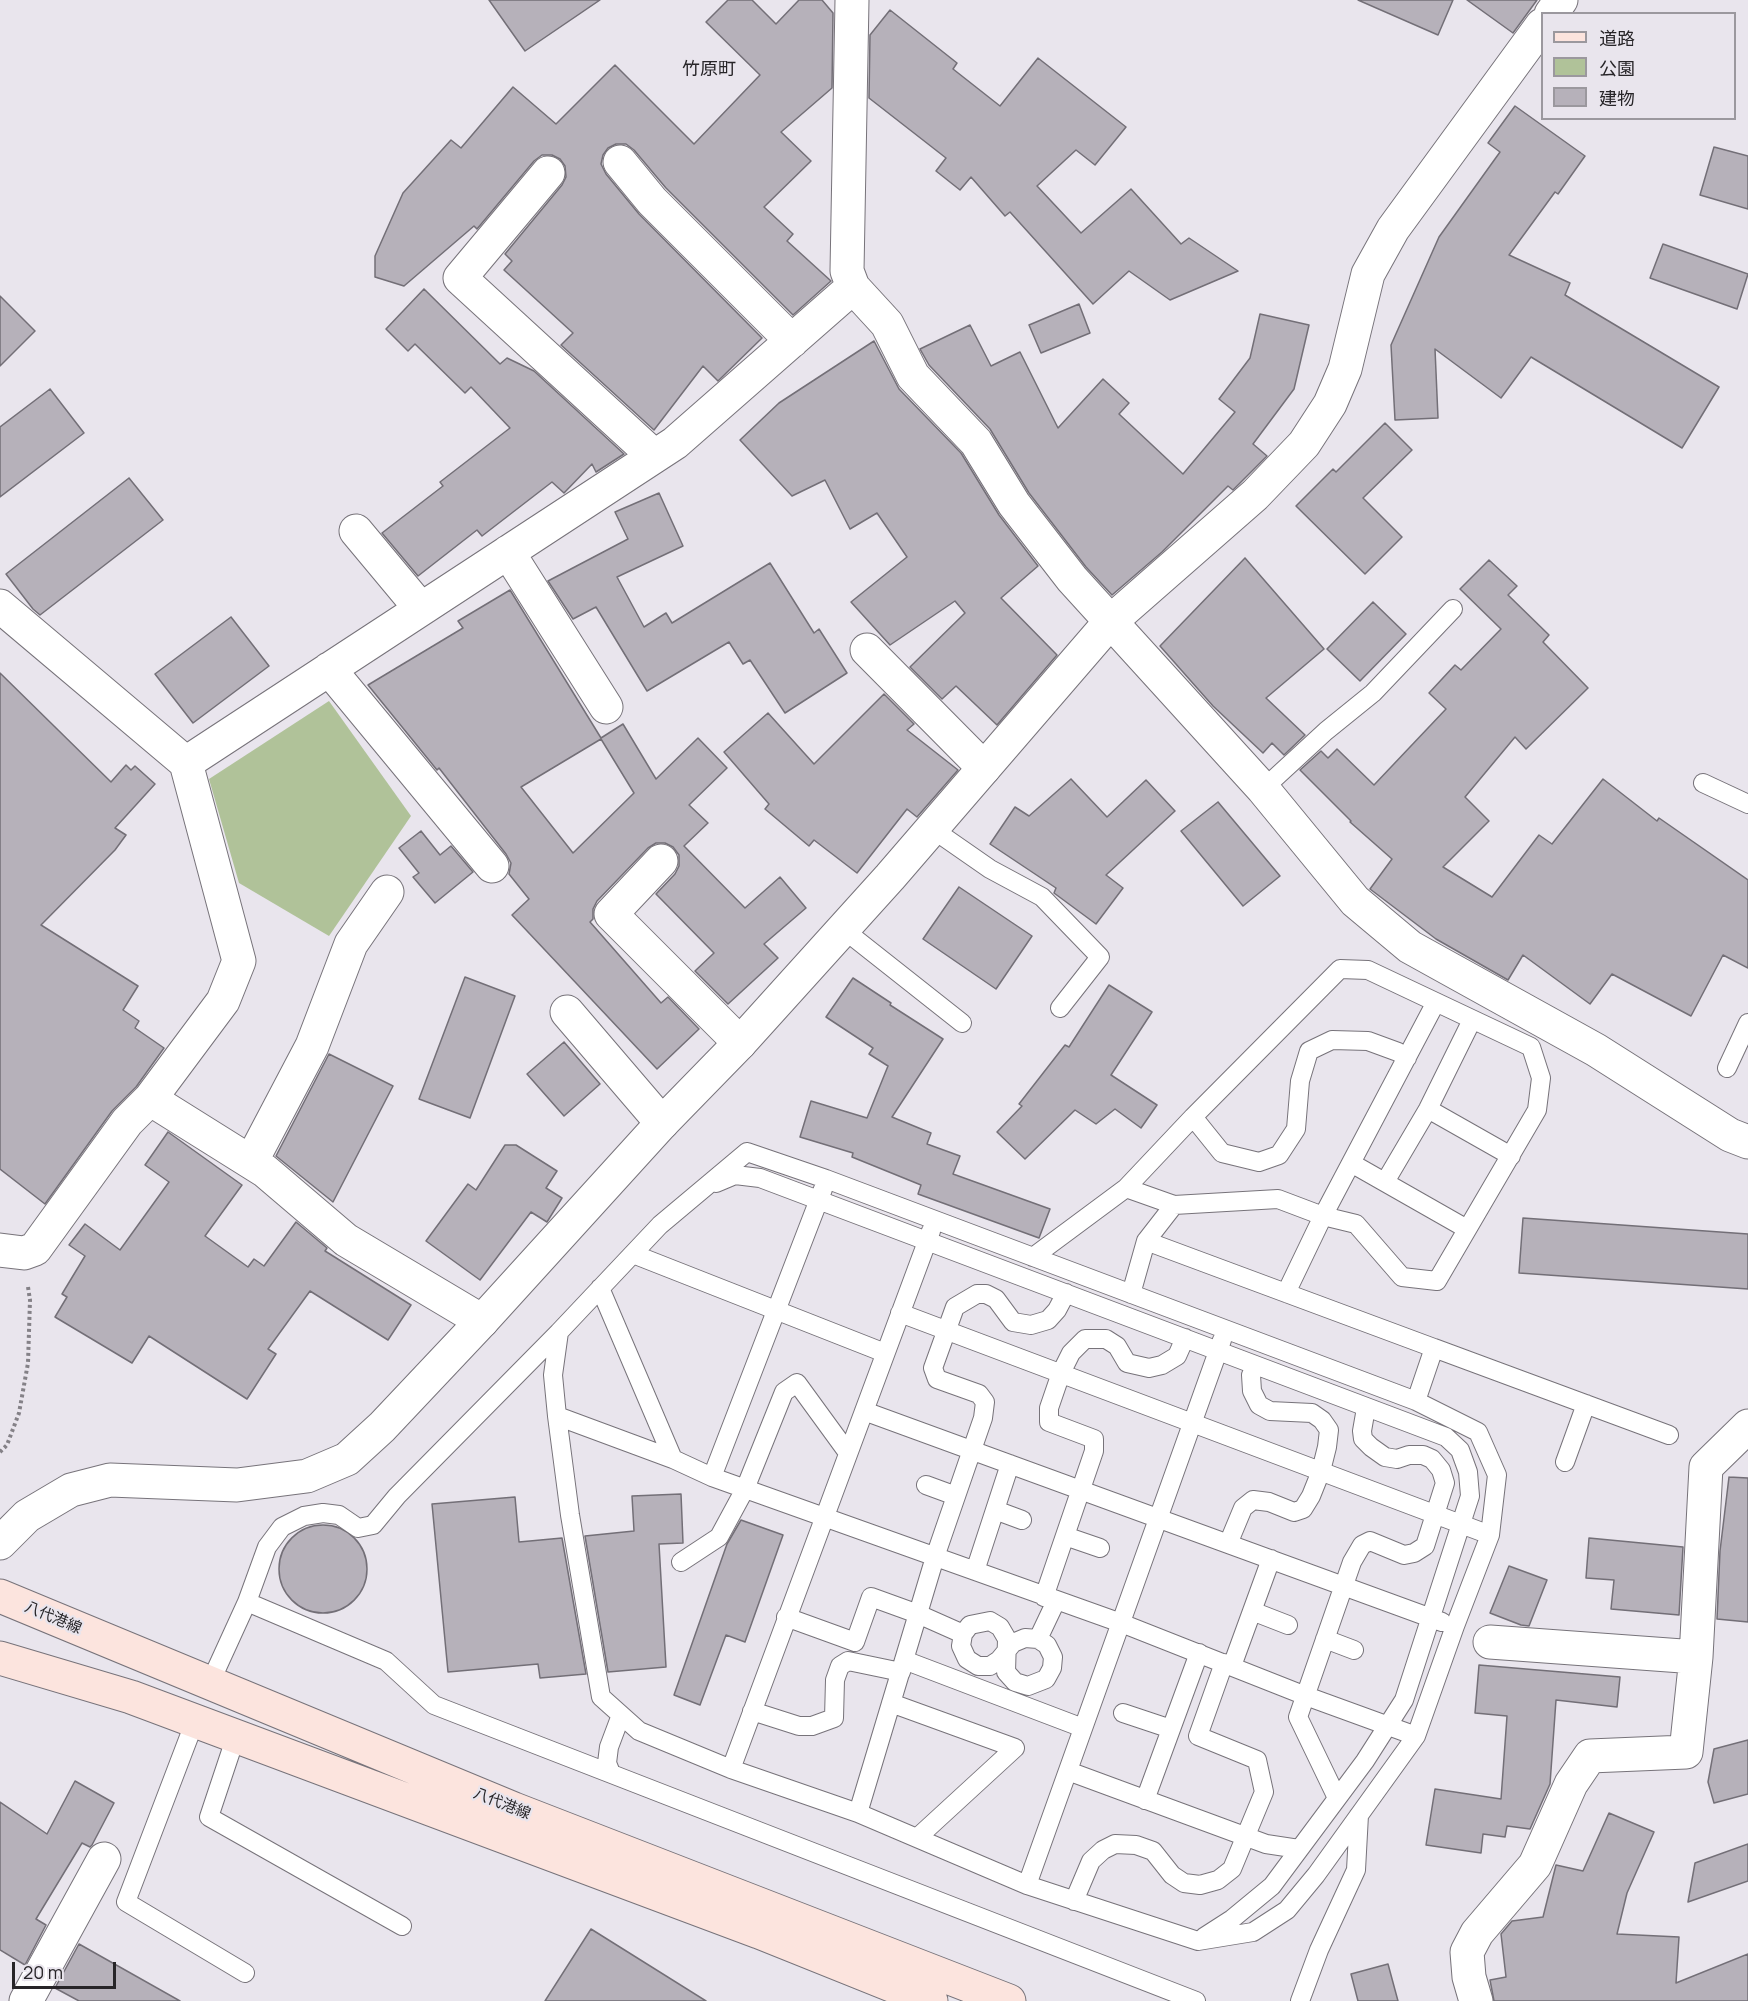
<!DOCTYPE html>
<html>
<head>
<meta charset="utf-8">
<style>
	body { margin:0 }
	#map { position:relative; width:1748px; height:2001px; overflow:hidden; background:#e9e5ed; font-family:Manrope,"Noto Sans JP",sans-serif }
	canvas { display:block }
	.legend { position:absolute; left:1541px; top:12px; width:195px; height:108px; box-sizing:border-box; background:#e9e5ed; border:2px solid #9b989e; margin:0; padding:8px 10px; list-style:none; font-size:18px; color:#272528 }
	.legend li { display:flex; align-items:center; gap:12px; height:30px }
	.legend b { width:30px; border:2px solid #9b989e }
	.scale { position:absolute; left:12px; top:1962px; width:104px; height:27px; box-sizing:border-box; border:3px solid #272528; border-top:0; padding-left:8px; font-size:18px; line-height:21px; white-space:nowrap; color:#272528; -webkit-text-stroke:4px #e9e5ed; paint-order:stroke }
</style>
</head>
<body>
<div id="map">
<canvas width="1748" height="2001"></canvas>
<ul class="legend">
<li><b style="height:8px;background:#fce4de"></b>道路</li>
<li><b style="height:16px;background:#b0c299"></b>公園</li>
<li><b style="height:16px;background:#b6b1ba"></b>建物</li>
</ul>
<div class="scale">20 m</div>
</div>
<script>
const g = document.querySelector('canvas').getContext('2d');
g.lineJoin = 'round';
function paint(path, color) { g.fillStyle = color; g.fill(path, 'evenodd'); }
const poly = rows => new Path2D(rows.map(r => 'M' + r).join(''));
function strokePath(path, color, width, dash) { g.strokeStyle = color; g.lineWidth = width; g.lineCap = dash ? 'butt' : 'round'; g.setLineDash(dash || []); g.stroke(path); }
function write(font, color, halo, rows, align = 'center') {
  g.font = font + ' Manrope,"Noto Sans JP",sans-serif'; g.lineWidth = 4.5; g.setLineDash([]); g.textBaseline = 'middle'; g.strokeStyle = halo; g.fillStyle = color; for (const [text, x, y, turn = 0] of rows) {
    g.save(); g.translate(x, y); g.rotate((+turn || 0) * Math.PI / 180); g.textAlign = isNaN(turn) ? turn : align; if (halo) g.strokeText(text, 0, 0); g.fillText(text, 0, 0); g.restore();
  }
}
paint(poly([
	[329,701,411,816,329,936,239,883,209,779]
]), '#b0c299');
const building = poly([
	[489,0,600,0,525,51,489,0],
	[728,0,752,0,776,24,799,0,822,0,833,13,832,88,781,132,811,161,764,207,793,234,787,241,831,281,793,315,666,188,634,150,626,144,616,144,608,148,603,155,601,164,606,174,639,214,762,338,718,381,703,366,654,430,561,345,573,333,504,270,512,261,505,254,562,185,566,177,565,166,560,159,552,155,542,155,534,161,477,229,474,226,404,286,375,277,375,256,403,193,451,140,461,148,513,87,556,124,615,65,694,144,760,75,706,22,728,0],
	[1358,0,1453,0,1438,35,1358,0],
	[1467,0,1537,0,1513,33,1467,0],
	[890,10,957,63,953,69,1000,106,1038,58,1126,127,1095,165,1076,150,1037,186,1081,233,1131,189,1181,244,1189,238,1238,271,1170,300,1129,271,1093,304,1010,212,1005,216,971,177,960,190,936,171,946,158,869,98,870,35,890,10],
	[1515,106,1585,156,1558,194,1555,192,1509,255,1570,283,1565,295,1719,387,1682,448,1531,357,1501,398,1435,349,1438,418,1395,420,1391,345,1439,237,1500,152,1488,143,1515,106],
	[1714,147,1748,156,1748,209,1700,195,1714,147],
	[1663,244,1748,274,1737,309,1650,278,1663,244],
	[424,289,500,364,507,358,534,371,624,454,596,472,592,464,564,493,552,482,482,536,477,530,418,576,382,533,443,486,440,482,510,428,471,387,465,393,415,344,408,351,386,329,424,289],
	[0,296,35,331,0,366,0,296],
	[1079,304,1090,333,1041,353,1029,325,1079,304],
	[1260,314,1309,325,1294,389,1253,444,1267,456,1233,490,1228,486,1162,552,1112,595,1086,567,1029,493,990,429,929,365,920,349,970,325,991,366,1020,352,1058,428,1103,379,1129,403,1119,414,1183,474,1235,412,1219,399,1250,358,1260,314],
	[874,341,899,389,961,453,999,515,1038,566,1001,598,1057,655,997,725,956,686,942,699,910,667,965,613,955,601,890,645,851,602,907,557,877,513,850,529,825,480,792,496,740,440,779,403,874,341],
	[50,389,84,433,0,497,0,427,50,389],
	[1385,423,1412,450,1363,498,1402,537,1365,574,1296,506,1333,469,1336,472,1385,423],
	[129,478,163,520,40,615,33,609,6,574,129,478],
	[659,493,683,546,617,577,644,627,666,613,672,623,770,563,814,633,819,629,847,673,785,713,750,660,743,664,729,642,647,691,596,607,573,619,548,581,628,539,615,512,659,493],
	[1245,558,1324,649,1266,698,1305,735,1284,755,1272,743,1263,753,1213,706,1160,646,1245,558],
	[1489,560,1517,586,1508,595,1549,635,1543,642,1588,688,1526,749,1515,737,1465,797,1489,821,1443,867,1492,897,1539,835,1552,844,1603,779,1657,821,1659,818,1748,880,1748,968,1723,955,1691,1016,1612,974,1590,1004,1523,955,1508,980,1436,939,1370,889,1392,859,1350,822,1351,821,1300,770,1321,751,1328,758,1337,749,1374,785,1446,709,1429,693,1455,665,1461,670,1501,629,1460,589,1489,560],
	[510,590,601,738,623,724,656,779,698,738,727,768,689,805,708,823,684,846,745,908,780,877,806,908,764,944,778,958,728,1004,695,971,714,953,656,894,675,874,679,866,679,855,673,847,665,843,656,843,648,848,597,901,593,909,593,919,590,922,661,1003,668,997,699,1029,657,1069,512,915,529,899,509,874,511,863,506,854,439,768,437,770,368,685,463,628,458,621,510,590],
	[601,739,634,793,573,853,521,787,601,739],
	[1373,602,1406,634,1360,681,1327,649,1373,602],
	[231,617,269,666,193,723,155,674,231,617],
	[0,673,111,782,126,765,131,770,135,766,155,784,115,828,126,835,115,850,41,925,138,986,123,1010,139,1021,135,1028,164,1048,136,1087,112,1111,45,1204,0,1169,0,673],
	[884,694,914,724,907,730,958,770,917,817,907,809,857,873,814,840,809,846,765,809,769,804,724,752,768,713,814,764,884,694],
	[1071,779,1107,817,1146,780,1175,811,1106,875,1123,888,1096,924,1054,893,1056,888,990,844,1015,807,1029,816,1071,779],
	[1218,802,1280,876,1243,906,1181,831,1218,802],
	[421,831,440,855,451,846,473,872,435,903,413,877,419,873,399,848,421,831],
	[959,887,1032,936,996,989,923,939,959,887],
	[465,977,515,996,470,1118,419,1099,465,977],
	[853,978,891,1003,890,1005,943,1039,892,1117,931,1133,927,1144,960,1156,953,1174,1050,1209,1039,1238,918,1194,921,1185,852,1157,853,1153,800,1137,811,1101,867,1118,888,1066,869,1054,873,1048,826,1017,853,978],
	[1109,985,1152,1012,1111,1075,1157,1105,1141,1128,1115,1109,1096,1124,1075,1110,1025,1159,997,1132,1022,1106,1019,1104,1065,1045,1069,1047,1109,985],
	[564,1042,600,1084,564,1116,527,1074,564,1042],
	[329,1054,393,1086,333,1202,276,1156,329,1054],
	[168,1132,242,1185,205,1236,248,1267,254,1259,264,1266,296,1222,327,1248,325,1251,411,1305,388,1340,310,1291,268,1349,276,1354,247,1399,149,1336,132,1363,55,1317,67,1297,62,1294,85,1256,69,1245,85,1224,120,1250,169,1182,145,1165,168,1132],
	[505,1145,516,1145,557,1171,546,1188,562,1198,547,1222,531,1212,480,1280,426,1241,468,1184,476,1190,505,1145],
	[1523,1218,1748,1234,1748,1289,1519,1273,1523,1218],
	[1729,1477,1748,1478,1748,1622,1717,1619,1720,1551,1729,1477],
	[681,1494,683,1543,659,1544,666,1667,608,1672,585,1536,634,1531,632,1496,681,1494],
	[515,1497,519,1542,562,1538,586,1674,540,1678,538,1664,448,1672,432,1504,515,1497],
	[741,1520,783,1535,745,1642,726,1635,700,1705,674,1695,727,1544,741,1520],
	'279 1569a44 44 0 1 1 88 0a44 44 0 1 1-88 0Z',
	[1589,1538,1683,1547,1679,1615,1611,1609,1614,1580,1586,1578,1589,1538],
	[1509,1566,1547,1580,1529,1626,1521,1625,1490,1613,1509,1566],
	[1479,1665,1620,1677,1617,1707,1556,1700,1550,1784,1530,1829,1507,1826,1505,1837,1483,1834,1481,1853,1426,1845,1435,1789,1501,1799,1507,1716,1475,1713,1479,1665],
	[1748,1740,1748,1794,1714,1803,1708,1782,1714,1749,1748,1740],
	[75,1781,114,1803,92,1845,90,1847,82,1843,36,1919,46,1925,25,1965,0,1950,0,1802,47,1834,75,1781],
	[1609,1813,1654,1832,1627,1893,1617,1934,1679,1937,1676,1983,1748,1954,1748,2001,1494,2001,1490,1980,1506,1977,1501,1934,1512,1921,1543,1917,1556,1865,1583,1871,1609,1813],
	[1748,1844,1748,1881,1688,1902,1695,1863,1748,1844],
	[591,1929,706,2001,545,2001,591,1929],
	[79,1944,180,2001,79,2001,55,1988,79,1944],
	[1388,1964,1398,2001,1358,2001,1351,1974,1388,1964]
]);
paint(building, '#b6b1ba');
strokePath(building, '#736f77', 1.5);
const service = poly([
	[1703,783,1748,804],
	[1263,789,1326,731,1373,693,1453,609],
	[931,828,990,869,1042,897,1100,957,1060,1008],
	[843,929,962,1023],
	[1727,1068,1748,1023],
	[1428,1109,1511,1156],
	[1193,1117,1222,1153,1259,1162,1279,1155,1296,1129,1300,1081,1309,1051,1332,1040,1368,1041,1398,1052,1407,1058],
	[747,1152,826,1179,1416,1401,1478,1432,1497,1475,1490,1535,1455,1626,1416,1736,1316,1875,1287,1910,1253,1932,1198,1941,1027,1885,858,1813,731,1769,639,1731,601,1697,570,1515,557,1416,553,1375,559,1332,660,1225,747,1152],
	[1351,1163,1467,1229],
	[1385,1182,1428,1109,1472,1020],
	[716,1183,735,1175,760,1178,1446,1437,1460,1450,1468,1472,1470,1496,1404,1700,1365,1761,1272,1886,1232,1919,1204,1937],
	[1126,1188,1174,1205],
	[1146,1241,1434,1348,1416,1401],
	[633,1254,885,1353],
	[1033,1257,1126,1188,1193,1117,1340,969,1368,970,1531,1047,1541,1078,1537,1110,1437,1281,1402,1277,1356,1224,1323,1216,1278,1199,1174,1205,1146,1241,1131,1294],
	[600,1288,673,1459],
	[1286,1293,1323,1216,1436,1002],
	[900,1313,1490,1535],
	[559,1332,397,1496,373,1525,358,1528,339,1515,323,1513,304,1516,282,1527,267,1547,247,1602,386,1661,434,1705,1196,2001],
	[1434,1348,1669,1435],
	[864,1411,1442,1622],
	[557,1416,673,1459,712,1477,1121,1623,1306,1696,1416,1736],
	[1565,1462,1586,1404],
	[712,1477,823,1189],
	[926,1485,956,1496],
	[995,1510,1022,1520],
	[1065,1536,1100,1548],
	[1228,1544,1243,1508,1253,1500,1269,1502,1294,1512,1303,1509,1311,1496,1321,1471,1327,1447,1329,1430,1322,1420,1312,1413,1270,1411,1259,1405,1252,1391,1251,1375,1256,1366],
	[681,1562,719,1537,745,1489,784,1392,797,1383,848,1453],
	[975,1571,1010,1464],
	[1044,1597,1094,1451,1094,1439,1049,1422,1049,1408,1061,1373,1071,1353,1085,1339,1106,1339,1117,1346,1127,1363,1149,1368,1162,1365,1177,1356,1185,1338],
	[1252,1611,1288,1625],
	[786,1617,855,1642,871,1597,918,1614,963,1634,961,1646,967,1659,978,1666,990,1666,999,1660,1013,1643,1025,1638,1038,1639,1056,1601],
	[963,1634,970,1625,990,1621,1000,1627,1007,1639,1006,1672,1015,1682,1028,1686,1046,1679,1052,1668,1053,1657,1047,1645,1038,1639],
	[1325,1639,1354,1650],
	[904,1660,1083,1728],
	[1232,1666,1271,1559],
	[210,1683,247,1602],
	[891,1703,1015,1748,917,1838],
	[752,1711,799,1726,812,1726,834,1718,835,1680,840,1666,848,1661,901,1672],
	[1123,1713,1171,1729],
	[195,1721,126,1902,245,1973],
	[236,1736,209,1817,402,1926],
	[731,1769,931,1231],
	[1068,1771,1266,1844,1299,1849],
	[611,1773,607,1763,609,1747,621,1715],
	[1337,1798,1298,1717,1352,1562,1362,1545,1370,1541,1404,1555,1414,1553,1425,1546,1445,1483,1441,1470,1432,1459,1423,1455,1409,1455,1397,1459,1385,1457,1371,1447,1363,1439,1362,1431,1366,1408],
	[1145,1800,1199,1653],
	[858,1813,935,1557,983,1418,985,1402,979,1394,937,1379,933,1368,955,1307,977,1294,986,1294,996,1299,1013,1322,1031,1325,1048,1320,1057,1310,1066,1293],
	[1027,1885,1222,1340],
	[1074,1901,1091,1861,1103,1850,1115,1844,1136,1845,1153,1851,1172,1875,1184,1883,1200,1885,1218,1880,1232,1869,1264,1792,1257,1760,1198,1736,1224,1663],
	[1300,2001,1319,1950,1356,1870,1359,1815]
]);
const minor = poly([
	[852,0,847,271,853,287,887,324,913,376,976,442,1014,504,1072,579,1263,789,1355,901,1410,947,1596,1050,1730,1135,1748,1142],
	[620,162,652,201,792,341],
	[548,173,460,278,654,456],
	[356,531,421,609],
	[508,552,606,707],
	[0,606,186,763,239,961,223,1001,150,1099,265,1171,346,1240,482,1321],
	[867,650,984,768],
	[329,669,492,866],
	[186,763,675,443,853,287],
	[661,861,611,914,740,1043],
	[567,1012,662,1123],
	[251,1162,312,1046,351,944,387,892],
	[0,1250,24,1253,35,1249,127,1122,150,1099],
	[1490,1642,1696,1657],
	[26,2001,104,1859],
	[1476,2001,1469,1977,1467,1952,1477,1933,1535,1865,1571,1784,1590,1756,1686,1752,1696,1657,1706,1467,1748,1426]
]);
const tertiary = poly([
	[1551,14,1561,0],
	[0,1543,27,1516,71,1490,110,1480,237,1485,307,1476,347,1459,382,1427,482,1321,662,1123,740,1043,890,877,1110,622,1255,495,1304,444,1330,404,1345,369,1368,274,1393,229,1542,25]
]);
const secondary = poly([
	[0,1596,514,1809,1009,2001],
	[0,1658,131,1697,759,1932,931,2001]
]);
strokePath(service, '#77737a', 20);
strokePath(minor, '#77737a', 35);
strokePath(tertiary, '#77737a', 35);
strokePath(secondary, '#77737a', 35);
strokePath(poly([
	[0,1452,7,1445,19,1413,28,1363,30,1300,28,1287]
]), '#848187', 4, [3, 3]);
strokePath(service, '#fff', 18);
strokePath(minor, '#fff', 33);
strokePath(tertiary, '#fff', 33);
strokePath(secondary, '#fce4de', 33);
write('15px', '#272528', '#e9e5ed', [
	["八代港線",53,1618,23],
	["八代港線",502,1804,22]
]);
write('18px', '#272528', '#e9e5ed', [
	["竹原町",709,70]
]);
</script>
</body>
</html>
